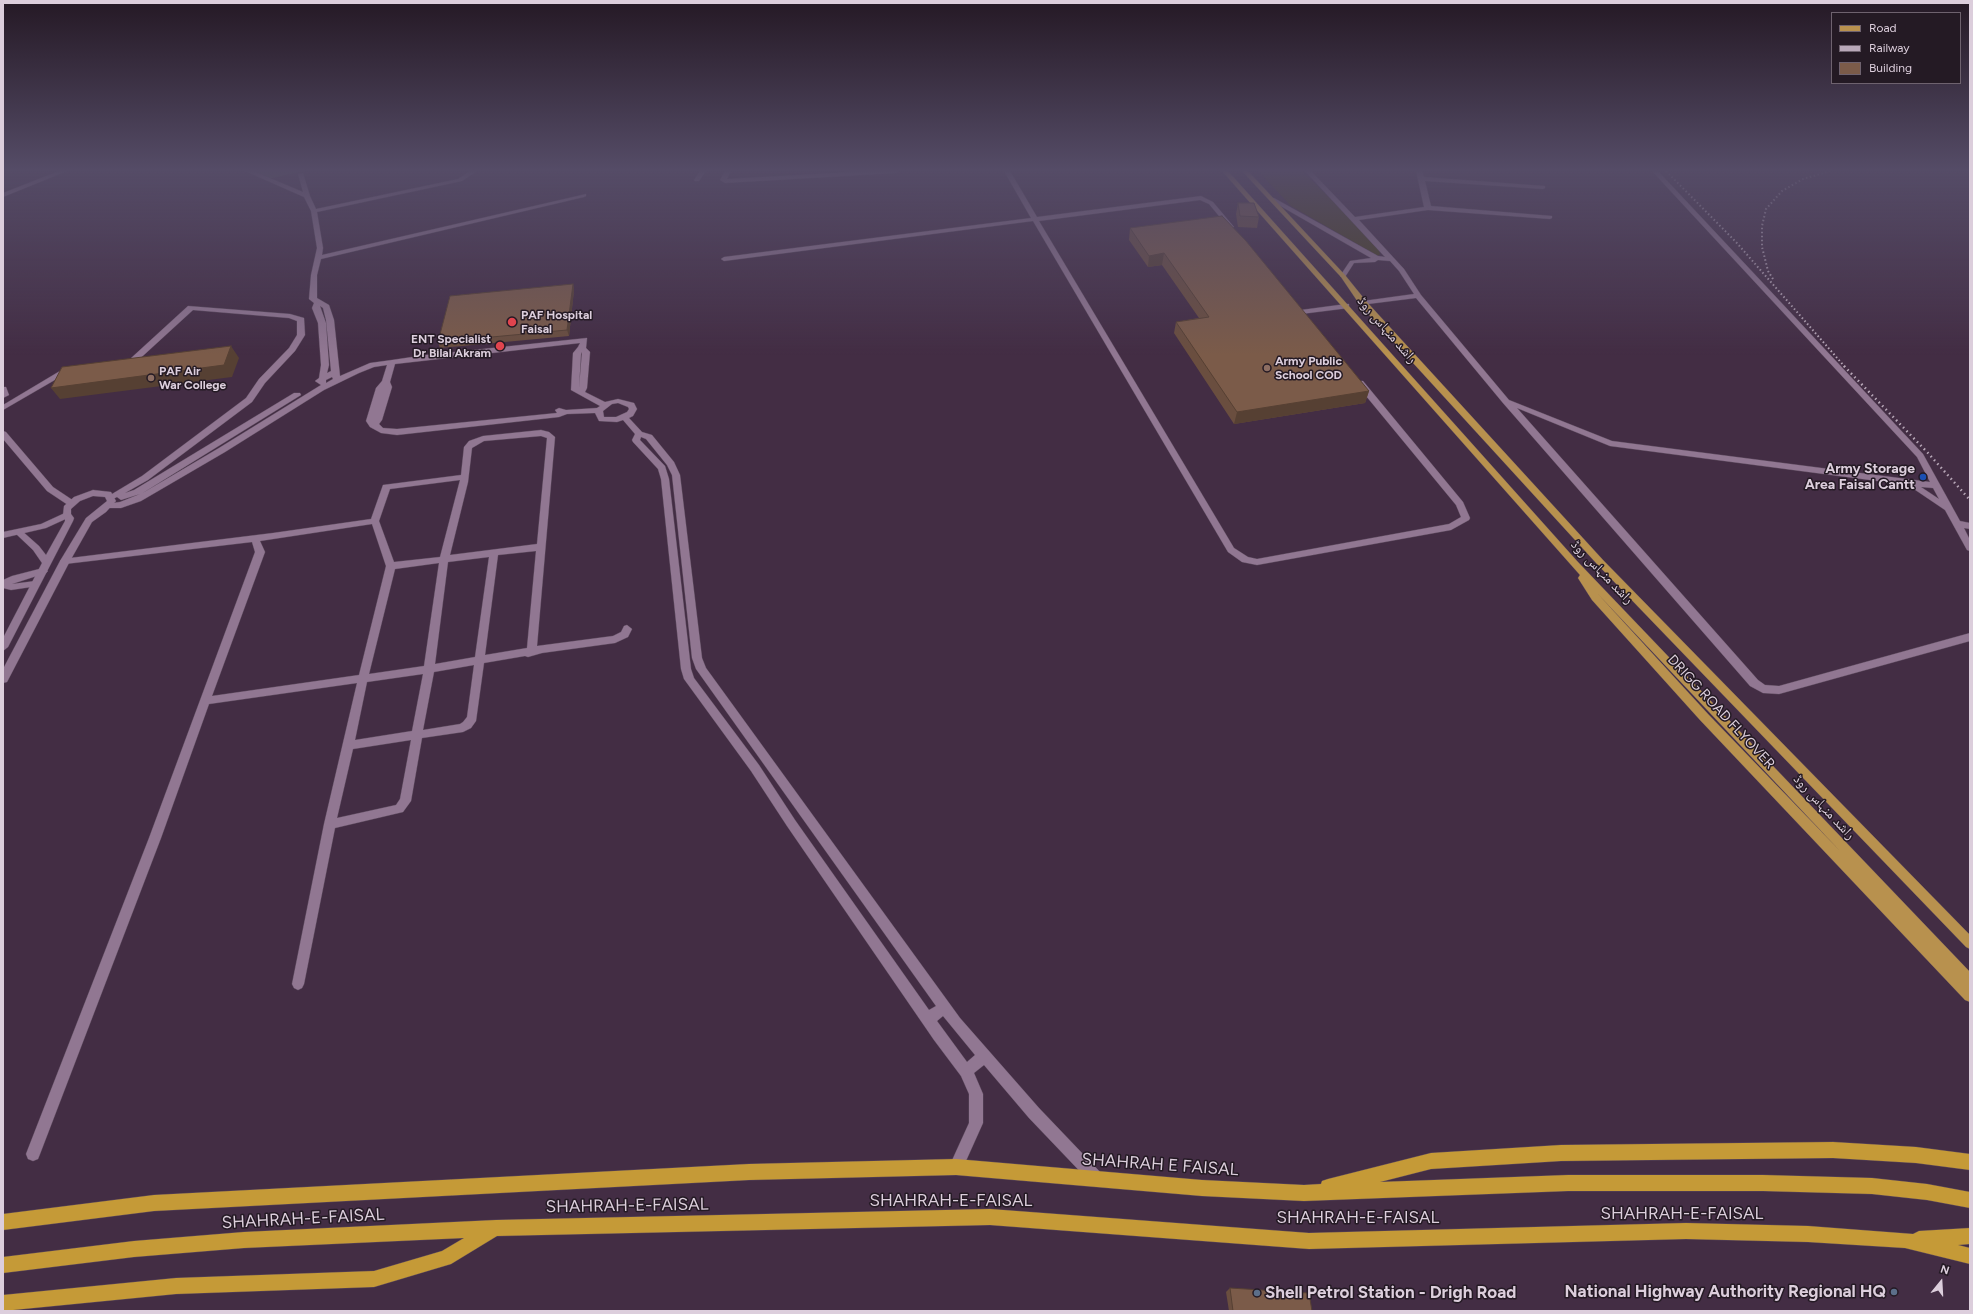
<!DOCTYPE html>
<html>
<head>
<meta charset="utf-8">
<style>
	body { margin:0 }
	#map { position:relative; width:1973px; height:1314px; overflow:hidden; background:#432d44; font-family:Figtree,sans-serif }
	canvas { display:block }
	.frame { position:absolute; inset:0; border:4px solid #dccedc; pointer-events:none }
	.legend { position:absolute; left:1831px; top:12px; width:130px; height:72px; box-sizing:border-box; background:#241a24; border:1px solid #6e626e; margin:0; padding:5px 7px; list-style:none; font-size:12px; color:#dccedc }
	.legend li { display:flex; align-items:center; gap:8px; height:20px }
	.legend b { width:20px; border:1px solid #6e626e }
	.north { position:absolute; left:1921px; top:1262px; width:40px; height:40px; -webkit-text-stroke:3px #241a24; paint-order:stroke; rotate:18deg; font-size:11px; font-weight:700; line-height:16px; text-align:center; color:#dccedc }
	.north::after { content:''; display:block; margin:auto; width:14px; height:18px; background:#dccedc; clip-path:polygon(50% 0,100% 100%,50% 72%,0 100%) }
</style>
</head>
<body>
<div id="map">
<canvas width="1973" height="1314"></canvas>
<div class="frame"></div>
<ul class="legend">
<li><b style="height:5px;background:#b8914e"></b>Road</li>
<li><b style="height:5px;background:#b8a8b8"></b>Railway</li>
<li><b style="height:11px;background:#7b5b49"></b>Building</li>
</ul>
<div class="north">N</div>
</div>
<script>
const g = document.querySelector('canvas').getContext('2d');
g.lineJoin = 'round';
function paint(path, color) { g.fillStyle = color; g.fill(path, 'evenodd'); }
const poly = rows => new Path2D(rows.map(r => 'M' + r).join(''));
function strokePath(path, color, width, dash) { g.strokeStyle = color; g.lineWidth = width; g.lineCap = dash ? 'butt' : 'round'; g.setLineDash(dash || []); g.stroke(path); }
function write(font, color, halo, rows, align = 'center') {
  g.font = font + ' Figtree,"Noto Naskh Arabic",sans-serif'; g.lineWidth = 3; g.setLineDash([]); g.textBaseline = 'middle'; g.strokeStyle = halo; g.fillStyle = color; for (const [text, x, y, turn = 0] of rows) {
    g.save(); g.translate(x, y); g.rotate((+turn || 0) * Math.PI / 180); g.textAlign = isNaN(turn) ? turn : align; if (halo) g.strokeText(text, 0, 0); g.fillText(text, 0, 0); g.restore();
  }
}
paint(poly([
	[252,171,305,171,268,179]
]), '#51644d');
paint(poly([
	[1258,171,1302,171,1354,222,1379,250,1380,254,1378,256,1291,206]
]), '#463e1e');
const minor = poly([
	[59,171,67,171,3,197,3,193,59,171],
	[245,171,253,171,303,192,298,174,303,173,310,196,316,209,458,179,470,171,477,171,462,181,317,212,323,248,322,255,586,194,586,196,584,197,321,259,317,275,317,298,329,305,334,320,340,376,370,363,392,360,426,355,587,338,586,348,590,352,587,388,585,392,605,402,618,399,634,403,637,409,633,416,629,418,642,432,652,435,674,462,680,475,702,658,706,668,960,1018,1039,1108,1102,1174,1104,1179,1102,1184,1097,1186,1092,1184,1029,1118,984,1065,974,1073,983,1094,983,1123,961,1172,956,1174,951,1172,949,1167,969,1123,969,1094,961,1076,934,1040,787,826,751,771,684,679,681,669,661,479,658,469,633,442,632,440,635,434,623,420,617,422,599,421,595,413,567,414,559,417,397,435,381,433,370,427,366,421,376,388,382,381,387,365,374,367,359,373,324,390,225,452,141,501,121,508,106,508,105,506,106,504,120,502,140,494,121,500,117,497,111,500,107,497,142,476,246,398,259,379,289,348,297,335,297,321,289,318,193,310,134,364,121,365,121,361,129,360,188,306,290,314,304,318,305,335,295,351,265,383,252,402,148,480,125,493,134,490,294,393,300,393,301,395,141,494,219,448,321,385,315,381,319,378,321,365,318,323,312,308,314,303,309,299,311,275,317,248,311,211,304,197,245,171],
	[320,306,323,308,326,320,331,371,327,373,329,365,326,323,320,306],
	[580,343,578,347,573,353,571,390,600,406,597,408,566,410,559,408,555,410,557,413,397,429,383,428,379,424,382,420,392,387,390,382,395,364,580,343],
	[582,352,579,388,581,354,582,352],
	[332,377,333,379,326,383,326,380,332,377],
	[618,403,628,407,629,409,627,412,616,417,604,417,603,411,612,404,618,403],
	[641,437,646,439,667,465,672,475,692,658,696,669,936,1006,929,1010,795,820,759,765,694,678,691,669,669,479,665,466,640,440,641,437],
	[943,1016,975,1055,967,1062,937,1021,943,1016],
	[700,171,706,171,699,181,695,181,694,180,700,171],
	[725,171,731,171,727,179,868,171,899,171,896,173,725,183,720,180,725,171],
	[1004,171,1010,171,1037,217,1201,196,1213,202,1234,227,1229,228,1209,204,1200,200,1039,221,1234,548,1248,557,1257,559,1449,524,1461,517,1456,505,1357,385,1356,383,1360,381,1363,381,1463,502,1470,518,1469,520,1451,530,1257,565,1242,562,1228,552,1033,221,724,261,721,259,724,257,1031,218,1004,171],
	[1305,171,1311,171,1355,217,1424,207,1416,171,1422,171,1424,177,1545,186,1545,188,1543,189,1425,181,1431,206,1552,216,1552,218,1550,219,1428,210,1359,220,1404,269,1421,295,1509,400,1612,441,1930,482,1917,457,1652,171,1658,171,1923,454,1960,521,1970,523,1970,529,1964,528,1970,540,1970,551,1967,550,1945,510,1908,485,1610,446,1517,408,1758,680,1765,685,1779,686,1970,633,1970,641,1779,694,1763,693,1750,686,1503,403,1416,298,1360,305,1360,301,1363,301,1414,294,1399,271,1390,261,1378,260,1375,262,1354,263,1345,277,1341,277,1340,276,1350,261,1371,258,1270,200,1270,198,1274,198,1378,256,1385,257,1305,171],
	[1921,487,1933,488,1939,499,1921,487],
	[1346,304,1349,304,1349,308,1301,314,1297,312,1301,310,1346,304],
	[65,368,68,368,72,370,3,410,3,405,65,368],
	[3,387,6,387,9,395,3,398,3,387],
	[541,430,549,432,555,437,537,646,613,636,621,632,624,626,627,625,632,629,628,637,615,643,542,653,528,657,525,656,484,663,476,721,471,728,463,732,422,738,411,801,403,812,335,828,304,984,302,988,298,990,294,988,292,984,324,824,357,683,209,704,161,838,40,1154,38,1159,33,1161,28,1159,26,1154,149,838,255,552,252,542,65,564,62,563,60,561,62,559,273,533,371,519,383,485,461,475,464,447,469,441,483,436,541,430],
	[541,436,547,438,537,544,450,555,468,482,472,448,484,441,541,436],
	[460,480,440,557,394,562,379,521,390,489,460,480],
	[372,524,386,566,359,675,212,696,265,552,260,541,372,524],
	[536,551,527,648,485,655,498,555,536,551],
	[489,557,475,657,435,664,448,562,489,557],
	[439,563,424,666,369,674,395,569,439,563],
	[474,665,467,717,463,722,460,724,423,730,434,672,474,665],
	[423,674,412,731,355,740,367,682,423,674],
	[411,740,400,799,396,805,337,818,353,749,411,740],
	[3,431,6,432,53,487,74,501,75,503,74,505,68,505,47,491,3,439,3,431],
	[67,512,71,515,70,517,46,528,3,538,3,532,41,524,67,512],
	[43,568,48,571,46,573,12,584,35,581,40,584,38,586,11,590,3,588,3,580,12,576,43,568]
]);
const tertiary = poly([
	[93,490,111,492,116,501,106,512,92,522,70,561,7,682,3,683,3,669,60,561,86,518,107,501,105,497,93,496,80,501,71,509,71,514,74,518,73,521,8,647,3,651,3,638,42,563,33,550,14,532,15,530,21,530,39,546,46,555,65,521,65,519,63,515,64,506,74,497,93,490]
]);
const primary = poly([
	[1222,171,1228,171,1577,561,1970,972,1970,1002,1965,1000,1700,720,1592,600,1578,578,1580,575,1222,171],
	[1597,593,1841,852,1708,714,1597,593],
	[1242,171,1248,171,1345,275,1366,301,1603,560,1970,935,1970,949,1966,947,1597,564,1360,305,1341,277,1242,171]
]);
const trunk = poly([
	[1833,1142,1916,1147,1970,1154,1970,1170,1916,1163,1833,1158,1561,1161,1431,1169,1380,1182,1568,1175,1763,1175,1872,1178,1927,1184,1970,1192,1970,1208,1927,1200,1872,1194,1763,1191,1568,1191,1304,1201,1202,1196,956,1175,749,1180,154,1211,3,1230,3,1214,154,1195,749,1164,956,1159,1202,1180,1304,1185,1321,1184,1322,1181,1328,1179,1431,1153,1561,1145,1833,1142],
	[990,1209,1309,1233,1686,1223,1808,1226,1913,1234,1919,1231,1970,1228,1970,1244,1958,1245,1970,1248,1970,1264,1905,1248,1808,1242,1686,1239,1309,1249,990,1225,497,1236,451,1264,374,1287,176,1294,3,1311,3,1295,176,1278,374,1271,442,1251,464,1238,244,1248,134,1257,3,1273,3,1257,134,1241,244,1232,496,1220,990,1209]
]);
strokePath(minor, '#5b495c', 1);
strokePath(tertiary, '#5b495c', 1);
strokePath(primary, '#5b495c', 1);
strokePath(trunk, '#5b495c', 1);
paint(minor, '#917792');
paint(tertiary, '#917792');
paint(primary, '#b8914e');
paint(trunk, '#c59a37');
strokePath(poly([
	[1666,171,1736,242,1845,367],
	[1773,279,1768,271,1762,247,1762,226,1766,209,1782,191,1803,179,1830,171]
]), '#b8a8b8', 2, [1.5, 2.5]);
strokePath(poly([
	[1844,366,1928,453,1970,500]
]), '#b8a8b8', 2.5, [1.5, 3.5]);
paint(poly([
	[1238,203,1259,217,1257,228,1238,227,1236,214],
	[1130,228,1369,391,1365,403,1234,424,1174,333,1176,322,1199,318,1162,265,1148,267,1129,240],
	[573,284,574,290,569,336,440,348,438,342],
	[1230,1288,1312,1311,1229,1311,1226,1292]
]), '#6a4e3f');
paint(poly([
	[1164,253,1162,265,1148,267,1149,256],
	[573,284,574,290,569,336,567,330],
	[231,346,239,358,232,377,60,399,51,388],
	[1369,391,1365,403,1234,424,1237,412]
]), '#564033');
const building = poly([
	[1238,203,1254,203,1259,217,1240,216,1238,203],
	[1222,216,1246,241,1369,391,1237,412,1176,322,1209,317,1164,253,1149,256,1130,228,1222,216],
	[573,284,567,330,438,342,450,296,573,284],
	[231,346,224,365,51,388,62,367,231,346],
	[1230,1288,1309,1293,1312,1311,1233,1311,1230,1288]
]);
paint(building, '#7b5b49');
strokePath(building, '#564033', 1);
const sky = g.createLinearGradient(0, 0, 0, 355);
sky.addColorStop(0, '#251925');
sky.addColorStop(0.48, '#554c67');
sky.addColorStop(1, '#554c6700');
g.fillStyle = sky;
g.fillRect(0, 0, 1973, 355);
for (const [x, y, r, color] of [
	[512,322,5,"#e0444e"],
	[500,346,5,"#e0444e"],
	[1267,368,4,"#8d6e63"],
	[151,378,4,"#8d6e63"],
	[1923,477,4,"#1a4fb4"],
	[1894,1292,4,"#5c6f8a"],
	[1257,1293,4,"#5c6f8a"]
]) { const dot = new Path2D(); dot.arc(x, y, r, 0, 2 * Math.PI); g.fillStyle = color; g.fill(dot); strokePath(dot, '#241a24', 1.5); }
write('bold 12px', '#dccedc', '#241a24', [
	["PAF Hospital",521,315],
	["Faisal",521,329],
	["ENT Specialist",491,339,"right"],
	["Dr Bilal Akram",491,353,"right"],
	["Army Public",1275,361],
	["School COD",1275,375],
	["PAF Air",159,371],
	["War College",159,385]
], 'left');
write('14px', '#dccedc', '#241a24', [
	["راشد منہاس روڈ",1387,330,49],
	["راشد منہاس روڈ",1602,572,46],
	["DRIGG ROAD FLYOVER",1721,712,47],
	["راشد منہاس روڈ",1824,807,47]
]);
write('bold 14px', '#dccedc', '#241a24', [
	["Army Storage",1915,469],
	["Area Faisal Cantt",1915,485]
], 'right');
write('17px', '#dccedc', '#241a24', [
	["SHAHRAH E FAISAL",1160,1165,4],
	["SHAHRAH-E-FAISAL",951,1201],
	["SHAHRAH-E-FAISAL",627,1206,-1],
	["SHAHRAH-E-FAISAL",1682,1214],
	["SHAHRAH-E-FAISAL",1358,1218],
	["SHAHRAH-E-FAISAL",303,1219,-3]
]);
write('bold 17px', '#dccedc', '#241a24', [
	["National Highway Authority Regional HQ",1886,1292],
	["Shell Petrol Station - Drigh Road",1265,1293,"left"]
], 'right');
</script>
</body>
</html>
